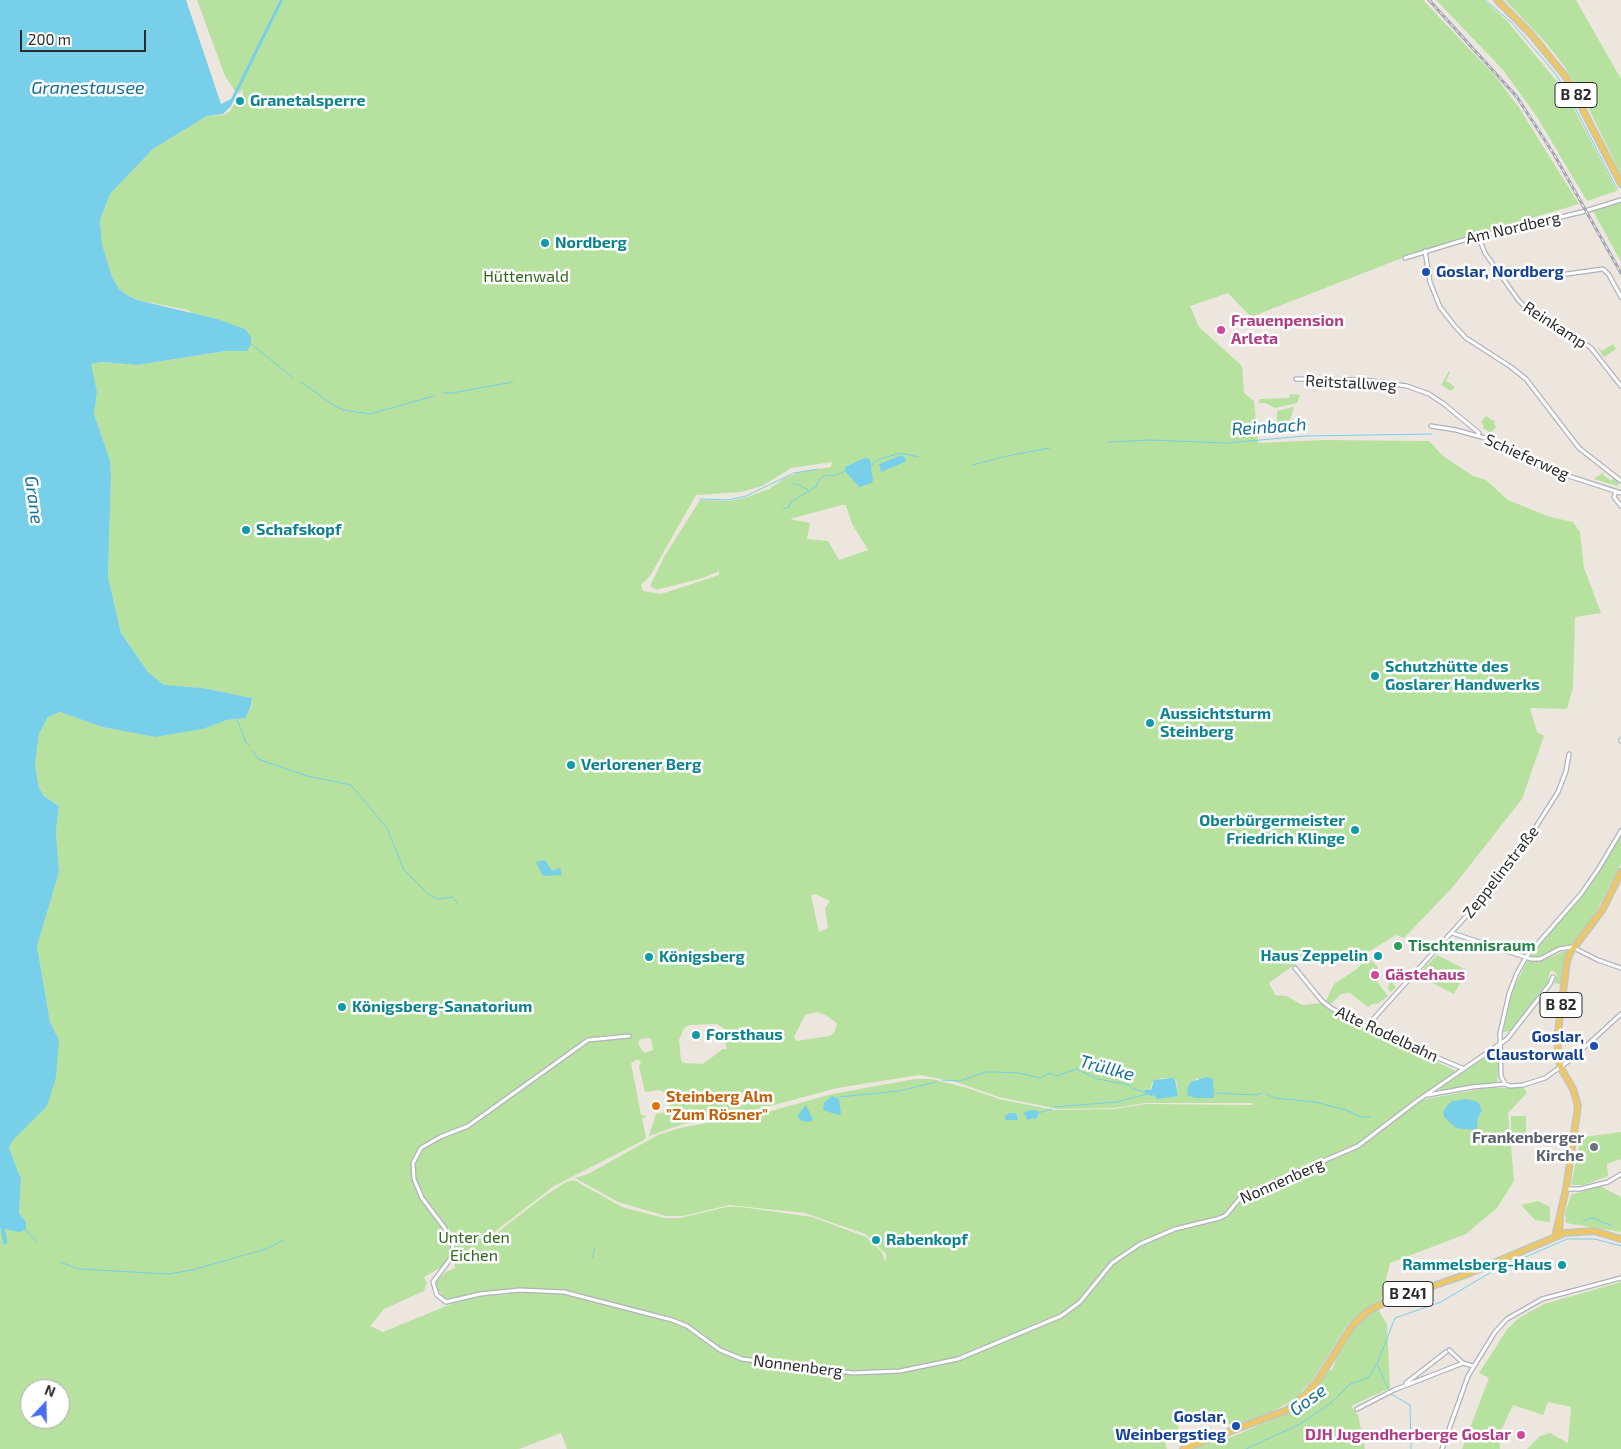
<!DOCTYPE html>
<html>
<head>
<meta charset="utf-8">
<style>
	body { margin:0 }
	#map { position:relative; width:1621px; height:1449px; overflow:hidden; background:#ede6df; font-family:"Exo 2",sans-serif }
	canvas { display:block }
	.north { position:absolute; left:20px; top:1379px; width:50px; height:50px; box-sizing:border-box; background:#fff; border:1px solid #ababab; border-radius:50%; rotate:21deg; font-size:14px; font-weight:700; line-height:20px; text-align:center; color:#2c2c2c }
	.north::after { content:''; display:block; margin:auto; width:18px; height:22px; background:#476df2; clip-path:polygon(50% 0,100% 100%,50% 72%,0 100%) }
	.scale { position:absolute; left:20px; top:30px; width:126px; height:22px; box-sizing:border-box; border:2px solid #2c2c2c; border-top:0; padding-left:6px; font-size:15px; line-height:18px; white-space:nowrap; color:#2c2c2c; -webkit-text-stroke:4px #fff; paint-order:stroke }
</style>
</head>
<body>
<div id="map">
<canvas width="1621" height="1449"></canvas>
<div class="north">N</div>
<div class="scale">200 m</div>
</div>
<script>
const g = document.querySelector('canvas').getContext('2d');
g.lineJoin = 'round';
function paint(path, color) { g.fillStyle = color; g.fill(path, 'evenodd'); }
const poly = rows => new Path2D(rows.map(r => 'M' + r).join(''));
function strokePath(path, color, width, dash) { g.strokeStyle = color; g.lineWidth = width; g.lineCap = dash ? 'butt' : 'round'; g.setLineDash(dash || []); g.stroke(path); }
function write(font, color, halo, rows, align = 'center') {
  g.font = font + ' "Exo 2",sans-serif'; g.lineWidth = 5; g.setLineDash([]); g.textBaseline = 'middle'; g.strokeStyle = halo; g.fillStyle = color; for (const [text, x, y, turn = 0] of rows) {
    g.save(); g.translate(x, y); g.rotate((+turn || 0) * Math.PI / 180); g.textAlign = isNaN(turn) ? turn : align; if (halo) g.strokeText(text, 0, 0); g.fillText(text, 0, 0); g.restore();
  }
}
paint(poly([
	[197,0,1423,0,1494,75,1518,106,1579,204,1420,251,1251,317,1228,293,1190,306,1199,327,1242,366,1244,393,1254,401,1258,443,1323,440,1429,441,1443,456,1473,476,1486,480,1508,500,1550,517,1573,522,1580,532,1584,568,1601,613,1575,617,1573,687,1567,709,1530,708,1537,732,1544,736,1522,799,1452,888,1404,938,1396,935,1365,954,1358,952,1344,958,1308,962,1305,957,1269,983,1275,995,1287,996,1302,1005,1322,1003,1358,1025,1458,1072,1422,1096,1421,1100,1486,1088,1524,1088,1527,1093,1508,1113,1514,1181,1497,1208,1466,1234,1390,1263,1381,1300,1348,1324,1314,1378,1295,1399,1263,1417,1231,1426,1227,1422,1226,1413,1177,1412,1178,1429,1163,1437,1167,1449,567,1449,561,1433,519,1449,0,1449,0,1228,3,1230,26,1222,19,1213,21,1179,9,1148,59,1040,50,1022,37,946,59,872,56,831,59,806,44,796,39,788,35,764,39,734,48,717,60,712,102,727,155,737,203,729,227,720,244,718,251,709,252,698,203,688,164,686,148,672,121,633,108,577,111,477,110,460,94,414,97,392,90,364,102,362,137,365,226,351,246,351,187,310,137,300,127,295,119,289,112,277,102,244,100,220,110,194,153,149,207,116,224,115,230,111,238,98,244,101,242,89,240,93,235,91,225,76],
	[832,462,831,467,800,472,785,478,769,489,744,498,728,501,700,500,664,557,650,586,656,590,703,578,719,571,719,575,661,594,643,591,641,585,650,576,696,495,741,492,762,486,791,468],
	[842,505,846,505,852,524,868,550,839,560,828,541,807,539,810,523,790,519],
	[815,894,830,901,825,908,828,928,819,932,811,896,809,896],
	[817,1012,827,1016,837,1023,835,1031,830,1036,796,1041,794,1037,805,1015],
	[717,1024,726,1030,722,1032,727,1049,723,1049,703,1064,684,1063,681,1061,679,1040,684,1028,689,1025],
	[651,1038,653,1050,645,1053,642,1051,638,1043,640,1039],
	[638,1059,641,1062,639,1067,645,1092,659,1090,673,1096,669,1105,669,1112,656,1114,649,1136,683,1124,763,1108,837,1088,920,1075,953,1081,999,1097,1058,1109,1114,1108,1146,1103,1252,1103,1253,1105,1146,1104,1114,1109,1054,1110,999,1099,967,1088,932,1079,915,1079,832,1094,771,1111,680,1128,658,1135,588,1174,575,1178,618,1202,666,1216,683,1216,729,1205,805,1213,865,1234,886,1254,886,1263,881,1251,866,1237,812,1217,741,1207,727,1207,680,1218,664,1218,622,1207,574,1180,566,1182,543,1197,489,1239,488,1237,554,1186,644,1140,646,1137,642,1119,647,1116,641,1115,631,1063],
	[1162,1078,1176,1079,1178,1095,1153,1095,1150,1090,1152,1083],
	[1196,1079,1199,1079,1214,1098,1193,1097],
	[454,1260,455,1268,446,1272,436,1281,437,1290,445,1298,453,1299,488,1291,504,1291,506,1295,481,1295,456,1302,383,1332,370,1326,384,1309,424,1291,427,1283,424,1277],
	[30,1389,60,1389,60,1419,30,1419],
	[1436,0,1484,0,1507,21,1564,90,1617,191,1587,201,1537,117,1503,70],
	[1505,0,1576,0,1621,79,1621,175,1588,107,1565,67,1547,44],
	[1621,203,1621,262,1593,211],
	[1613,344,1616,349,1604,357,1597,347,1602,351],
	[1449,371,1450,372,1446,381,1455,387,1451,391,1441,385],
	[1290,394,1300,395,1297,403,1275,408,1265,403,1259,403,1259,399,1289,398],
	[1294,407,1289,424,1277,423,1277,411],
	[1486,416,1495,422,1494,424,1496,427,1491,433,1483,428,1484,426,1481,422],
	[1604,472,1603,475,1611,481,1613,478,1618,482,1618,486,1594,479],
	[1621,835,1621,864,1589,926,1572,945,1562,946,1535,958,1530,957,1592,883],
	[1569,949,1560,984,1554,983,1557,975,1554,971,1550,971,1548,982,1510,1031,1503,1032,1512,992,1527,961,1542,961],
	[1437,955,1467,970,1454,994,1417,975],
	[1364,960,1371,960,1378,967,1376,970,1373,967,1369,971,1388,996,1377,1004,1374,1003,1368,1007,1350,993,1341,994,1331,1004,1326,1001,1334,984,1357,969],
	[1402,968,1405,968,1409,975,1403,981,1399,978,1393,984,1396,987,1391,992,1388,989,1390,978],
	[1495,1051,1499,1056,1497,1082,1441,1091,1440,1088],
	[1511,1116,1526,1116,1526,1139,1511,1139],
	[1621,1132,1621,1159,1607,1164,1608,1176,1584,1185,1571,1185,1580,1141,1584,1137],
	[1600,1186,1621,1197,1621,1232,1566,1223,1565,1213,1571,1195],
	[1538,1201,1550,1207,1550,1222,1535,1220,1521,1205],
	[1621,1282,1621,1449,1527,1449,1540,1436,1550,1433,1568,1443,1571,1407,1548,1402,1543,1415,1513,1405,1499,1435,1500,1449,1462,1449,1489,1378,1479,1373,1508,1328,1519,1318,1544,1304],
	[1378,1309,1387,1325,1390,1388,1351,1406,1358,1415,1365,1449,1192,1449,1234,1436,1289,1412,1308,1396,1326,1371,1332,1370,1341,1346,1348,1335,1365,1317]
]), '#b7e19e');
paint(poly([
	[0,0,186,0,221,104,231,99,280,0,283,0,231,106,223,114,207,116,153,149,110,194,100,220,102,244,112,277,119,289,127,295,137,300,217,319,245,329,251,337,251,344,247,351,226,351,137,365,102,362,91,364,97,392,94,414,110,460,111,477,108,577,121,633,148,672,164,685,203,688,252,698,250,709,245,718,227,720,203,729,155,737,102,727,60,712,48,717,39,734,35,764,39,788,44,796,59,806,56,831,59,872,37,946,50,1022,59,1040,56,1077,47,1106,13,1140,9,1148,21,1179,19,1213,26,1222,26,1230,19,1232,0,1228],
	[902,455,907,461,881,472,879,464],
	[865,458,870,459,873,480,872,483,859,487,845,471,845,467],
	[545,860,552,871,560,868,562,875,543,876,536,862],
	[1207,1077,1213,1079,1214,1098,1195,1098,1187,1095,1188,1087,1191,1082],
	[1172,1078,1175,1079,1178,1096,1157,1099,1154,1095,1151,1096,1145,1093,1145,1090,1151,1090,1154,1080],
	[832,1096,839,1099,841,1114,838,1115,823,1110,824,1103],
	[1466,1099,1478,1102,1482,1110,1478,1118,1477,1128,1473,1130,1456,1128,1444,1117,1443,1112,1450,1102],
	[806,1105,813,1120,808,1122,802,1121,797,1116],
	[1031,1110,1038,1111,1038,1116,1036,1119,1033,1118,1028,1120,1023,1113],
	[1010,1113,1016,1113,1018,1120,1005,1120,1005,1116]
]), '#77cfea');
strokePath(poly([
	[1485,0,1512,23,1554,72,1566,90,1617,189],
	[251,344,292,377],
	[301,382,335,406,343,410,370,414,434,396],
	[443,393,452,393,513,382],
	[1109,442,1149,440,1227,443,1305,436,1432,434],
	[973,465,1002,457,1050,448],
	[870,467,877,460,900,453,919,457],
	[792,484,797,484,808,490],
	[700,499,728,500,746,496,794,473,818,469],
	[783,509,789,507,791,502,817,486,818,481,824,476,836,475,846,471],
	[237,719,246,743,250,746],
	[253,751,258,759,307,776,351,785,387,828,404,870,428,894,438,899,453,897],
	[455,900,458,904],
	[942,1080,960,1081,986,1072,995,1072,1019,1073,1040,1078,1050,1073,1056,1076,1076,1069,1098,1079,1129,1085,1133,1089,1145,1092],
	[1215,1093,1256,1095,1262,1093],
	[1267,1094,1274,1098,1315,1102,1346,1110,1361,1117,1370,1117],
	[839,1097,899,1091,936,1082],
	[1054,1107,1117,1102,1147,1094],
	[1038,1113,1052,1109],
	[1583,1221,1592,1218,1611,1225],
	[26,1230,37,1242],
	[594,1250,595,1248],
	[592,1258,594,1251],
	[60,1262,79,1269,169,1274,192,1270,266,1249,283,1240],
	[1389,1391,1377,1364,1395,1318,1441,1302,1493,1271,1567,1239,1595,1239,1621,1246],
	[1391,1394,1410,1405,1411,1449],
	[1246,1449,1300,1424,1331,1403,1350,1384,1368,1378,1376,1365]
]), '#77cfea', 1);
strokePath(poly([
	[3,1230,5,1242]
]), '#77cfea', 4.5);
const street = poly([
	[1478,236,1485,253,1519,301,1530,311,1574,335,1591,348,1621,386],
	[1425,251,1430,282,1440,307,1454,325,1466,338,1511,367,1526,379,1579,448,1621,481],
	[1405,258,1467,239,1582,212,1621,200],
	[1498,270,1508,269,1536,274,1567,274,1603,269,1609,275,1621,297],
	[1296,379,1365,380,1407,386,1429,394,1444,404,1479,433,1478,436],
	[1431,426,1456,430,1492,440,1541,467,1621,493],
	[1616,491,1614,497,1621,506],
	[1621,741,1621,740],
	[1452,933,1531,959,1540,959,1559,949,1572,947,1598,960,1621,968],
	[1295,968,1322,1001,1331,1008,1366,1027,1464,1069],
	[1366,1027,1488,892,1518,855,1558,792,1566,771,1569,754],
	[629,1036,588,1040,468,1126,440,1137,421,1148,413,1163,414,1179,422,1198,444,1227,453,1244,451,1258,433,1282,437,1295,446,1302,480,1294,520,1290,564,1292,672,1320,687,1326,720,1350,742,1359,853,1373,900,1371,958,1359,1061,1316,1080,1302,1112,1263,1140,1244,1175,1229,1220,1218,1226,1215,1242,1196,1358,1146,1417,1101,1507,1039,1550,984,1553,977],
	[1505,1084,1501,1076,1500,1033,1509,994,1517,973,1526,957,1581,894,1599,868,1621,831],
	[1428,1095,1472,1087,1505,1084,1510,1086,1523,1085,1545,1078,1573,1058,1621,1014],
	[1566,1189,1580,1189,1608,1182,1621,1174],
	[1449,1350,1463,1363],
	[1406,1383,1446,1352],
	[1357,1409,1394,1390,1463,1363,1473,1366],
	[1442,1449,1468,1376,1495,1332,1507,1319,1542,1299,1621,1278]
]);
const primary = poly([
	[1497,0,1530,33,1566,77,1621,184],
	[1559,1235,1560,1219],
	[1555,1237,1566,1189,1578,1106,1573,1089,1561,1068,1558,1055,1558,1032,1567,961,1570,953,1603,909,1621,872],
	[1183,1449,1287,1410,1306,1394,1318,1380,1352,1326,1368,1311,1386,1302,1465,1275,1565,1233,1594,1231,1621,1239]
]);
strokePath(street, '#afb2bc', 5.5);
strokePath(primary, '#c4c4c4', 8);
strokePath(street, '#fff', 3);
strokePath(primary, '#ebc766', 5);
const rail = poly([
	[1429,0,1517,97,1555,156,1621,273]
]);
strokePath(rail, '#a2a5b5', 3);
strokePath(rail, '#fff', 1, [4]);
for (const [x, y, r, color] of [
	[240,101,5,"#0f9aa8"],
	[545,243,5,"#0f9aa8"],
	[1426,272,5,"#1a4fb4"],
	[1221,330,5,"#d1479c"],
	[246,530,5,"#0f9aa8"],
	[1375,676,5,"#0f9aa8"],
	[1150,723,5,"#0f9aa8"],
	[571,765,5,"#0f9aa8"],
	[1355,830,5,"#0f9aa8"],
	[1398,946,5,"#2e9e5b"],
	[1378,956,5,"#0f9aa8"],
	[649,957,5,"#0f9aa8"],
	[1375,975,5,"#d1479c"],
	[342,1007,5,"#0f9aa8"],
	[696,1035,5,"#0f9aa8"],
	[1594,1046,5,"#1a4fb4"],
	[656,1106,5,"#e8710a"],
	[1594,1147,5,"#6b7280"],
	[876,1240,5,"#0f9aa8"],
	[1562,1265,5,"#0f9aa8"],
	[1236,1426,5,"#1a4fb4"],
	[1521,1435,5,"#d1479c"]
]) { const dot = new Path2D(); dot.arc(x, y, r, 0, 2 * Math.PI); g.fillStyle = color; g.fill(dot); strokePath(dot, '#fff', 2); }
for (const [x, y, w] of [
	[1576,95,42],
	[1561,1005,42],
	[1408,1294,50]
]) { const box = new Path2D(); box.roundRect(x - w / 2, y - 12.5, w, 25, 4); g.fillStyle = '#fff'; g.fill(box); strokePath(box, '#2c2c2c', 1); }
write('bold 15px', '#2c2c2c', null, [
	["B 82",1576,95],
	["B 82",1561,1005],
	["B 241",1408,1294]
]);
write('bold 16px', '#0d838f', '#fff', [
	["Granetalsperre",250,101],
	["Nordberg",555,243],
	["Schafskopf",256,530],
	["Schutzhütte des",1385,667],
	["Goslarer Handwerks",1385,685],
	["Aussichtsturm",1160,714],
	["Steinberg",1160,732],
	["Verlorener Berg",581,765],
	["Oberbürgermeister",1345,821,"right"],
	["Friedrich Klinge",1345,839,"right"],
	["Haus Zeppelin",1368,956,"right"],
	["Königsberg",659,957],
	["Königsberg-Sanatorium",352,1007],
	["Forsthaus",706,1035],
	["Rabenkopf",886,1240],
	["Rammelsberg-Haus",1552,1265,"right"]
], 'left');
write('16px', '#2c2c2c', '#fff', [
	["Am Nordberg",1513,228,-13],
	["Reinkamp",1555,325,33],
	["Reitstallweg",1351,383,3],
	["Schieferweg",1527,457,24],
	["Zeppelinstraße",1501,872,-52],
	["Alte Rodelbahn",1387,1034,25],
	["Nonnenberg",1282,1181,-24],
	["Nonnenberg",798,1366,7]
]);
write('bold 16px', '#164399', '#fff', [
	["Goslar, Nordberg",1436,272,"left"],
	["Goslar,",1584,1037],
	["Claustorwall",1584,1055],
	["Goslar,",1226,1417],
	["Weinbergstieg",1226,1435]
], 'right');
write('16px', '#30671e', '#fff', [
	["Hüttenwald",526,277],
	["Unter den",474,1238],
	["Eichen",474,1256]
]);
write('bold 16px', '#b23c85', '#fff', [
	["Frauenpension",1231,321],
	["Arleta",1231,339],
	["Gästehaus",1385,975],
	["DJH Jugendherberge Goslar",1511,1435,"right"]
], 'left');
write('bold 16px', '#27864d', '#fff', [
	["Tischtennisraum",1408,946]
], 'left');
write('bold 16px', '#c56008', '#fff', [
	["Steinberg Alm",666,1097],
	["\"Zum Rösner\"",666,1115]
], 'left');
write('bold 16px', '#5b616d', '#fff', [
	["Frankenberger",1584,1138],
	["Kirche",1584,1156]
], 'right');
write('italic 18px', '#146f98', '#fff', [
	["Granestausee",88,88],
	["Reinbach",1269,427,-4],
	["Grane",34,500,82],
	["Trüllke",1107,1068,15],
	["Gose",1308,1400,-36]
]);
</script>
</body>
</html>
